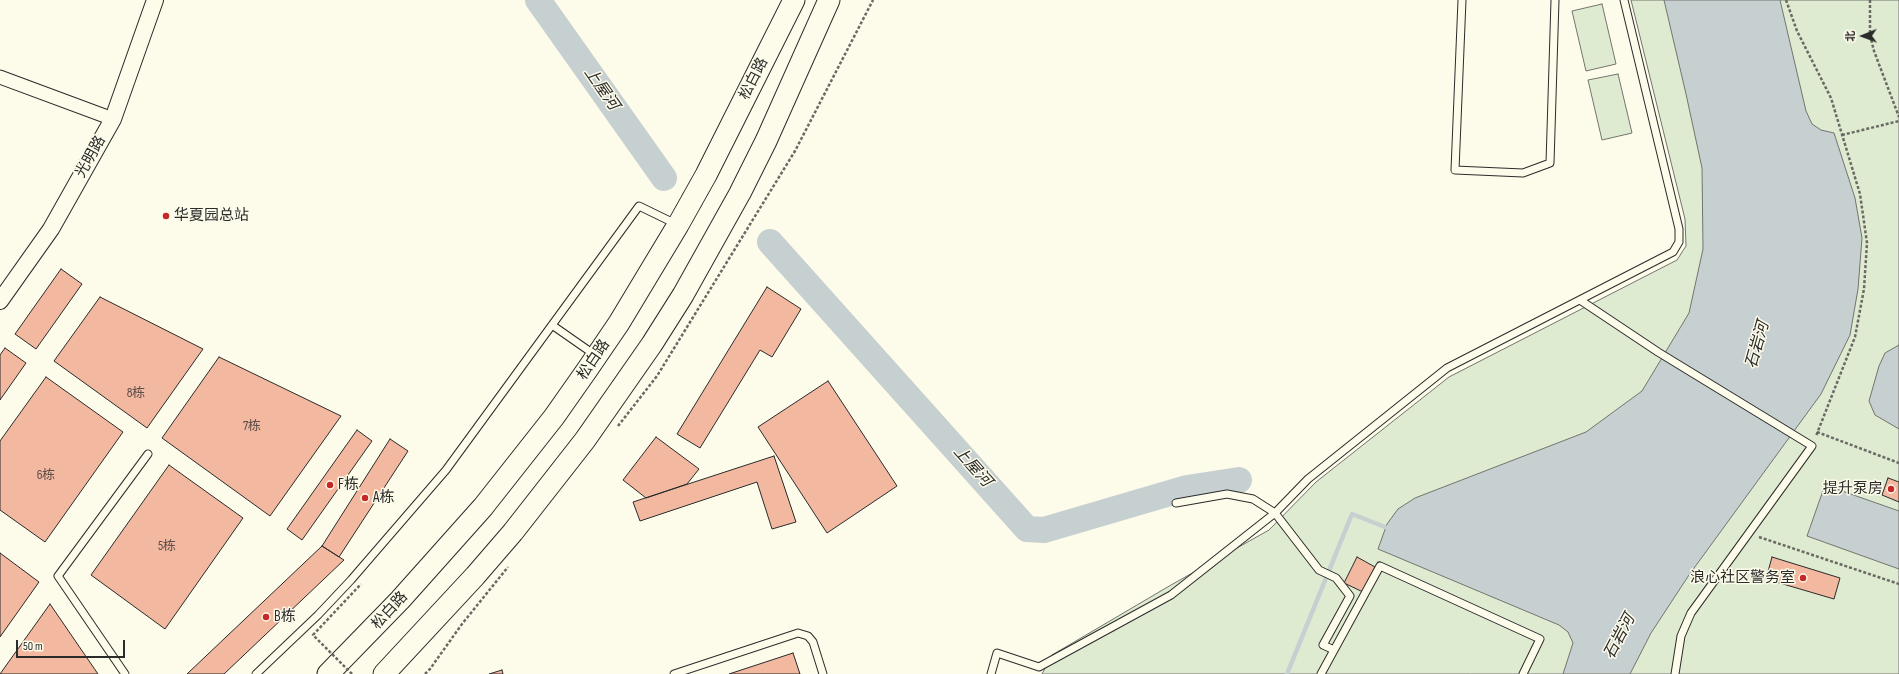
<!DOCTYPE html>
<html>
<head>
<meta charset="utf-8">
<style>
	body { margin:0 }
	#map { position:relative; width:1899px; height:674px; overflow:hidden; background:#fdfbea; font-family:"Sofia Sans Condensed","Noto Sans SC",sans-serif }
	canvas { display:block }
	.north { position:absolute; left:1843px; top:16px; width:40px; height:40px; -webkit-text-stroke:3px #fdfbea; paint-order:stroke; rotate:269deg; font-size:11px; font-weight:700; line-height:16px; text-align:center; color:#2b2b2b }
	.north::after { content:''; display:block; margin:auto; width:14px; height:18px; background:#2b2b2b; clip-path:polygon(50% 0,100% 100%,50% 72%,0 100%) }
	.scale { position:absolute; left:16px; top:640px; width:109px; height:18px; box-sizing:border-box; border:2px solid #2b2b2b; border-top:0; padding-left:5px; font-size:12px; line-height:14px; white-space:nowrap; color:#2b2b2b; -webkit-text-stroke:3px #fdfbea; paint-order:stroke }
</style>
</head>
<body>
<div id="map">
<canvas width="1899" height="674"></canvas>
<div class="north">北</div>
<div class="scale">50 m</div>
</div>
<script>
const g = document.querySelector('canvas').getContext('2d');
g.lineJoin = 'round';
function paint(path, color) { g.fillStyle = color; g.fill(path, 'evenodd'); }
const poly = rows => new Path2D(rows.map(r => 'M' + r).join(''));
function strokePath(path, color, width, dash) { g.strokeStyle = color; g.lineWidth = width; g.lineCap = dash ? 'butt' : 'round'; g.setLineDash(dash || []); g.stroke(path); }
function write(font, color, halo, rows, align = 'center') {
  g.font = font + ' "Sofia Sans Condensed","Noto Sans SC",sans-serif'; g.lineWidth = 3; g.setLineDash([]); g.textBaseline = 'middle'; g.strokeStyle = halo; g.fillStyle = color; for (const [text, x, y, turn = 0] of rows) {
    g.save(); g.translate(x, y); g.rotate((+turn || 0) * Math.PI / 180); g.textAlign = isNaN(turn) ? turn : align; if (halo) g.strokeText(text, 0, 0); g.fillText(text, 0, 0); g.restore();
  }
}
const green = poly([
	[1631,0,1899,0,1899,674,1042,674,1052,655,1171,585,1269,530,1316,482,1449,377,1677,260,1686,246,1685,219,1631,0],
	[1602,4,1616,64,1586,71,1572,11,1602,4],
	[1618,74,1632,133,1602,140,1588,80,1618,74]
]);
paint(green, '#deebd1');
strokePath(green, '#74746e', 1);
const water = poly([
	[1664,0,1780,0,1806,111,1812,124,1821,130,1834,133,1855,198,1862,238,1858,289,1850,335,1821,394,1689,575,1651,633,1630,674,1563,674,1573,643,1568,632,1559,625,1378,549,1387,524,1398,509,1415,498,1586,432,1642,391,1689,313,1703,249,1702,168,1686,94,1664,0],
	[1899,345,1899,429,1875,415,1869,401,1879,366,1885,353,1899,345],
	[1825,485,1899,511,1899,569,1807,536,1825,485]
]);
paint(water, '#c7d0d0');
strokePath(water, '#74746e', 1);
strokePath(poly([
	[1287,674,1352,514,1385,527]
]), '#c7d0d0', 4.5);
strokePath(poly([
	[538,0,664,178],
	[770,242,1027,529,1044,530,1187,488,1239,480]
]), '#c7d0d0', 26);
const building = poly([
	[61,269,82,284,36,349,15,334,61,269],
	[767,287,801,309,772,357,760,350,700,448,677,434,767,287],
	[100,297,203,349,147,428,54,361,100,297],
	[5,348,26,363,0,400,0,355,5,348],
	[219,357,341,416,270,516,162,438,219,357],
	[46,377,123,432,45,542,0,510,0,441,46,377],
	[828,381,897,486,827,533,758,427,828,381],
	[357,430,372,441,302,540,287,529,357,430],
	[656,437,699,469,687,484,646,498,623,480,656,437],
	[390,439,408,451,339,557,322,546,390,439],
	[774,456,796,522,772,529,757,482,640,521,633,502,774,456],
	[169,465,243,518,165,629,91,575,169,465],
	[1888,478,1899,482,1899,502,1882,495,1888,478],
	[322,546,344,560,224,674,187,674,322,546],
	[0,553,39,582,0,637,0,553],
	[1357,557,1375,567,1363,592,1344,583,1357,557],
	[1772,557,1840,578,1834,599,1766,579,1772,557],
	[50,604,98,674,0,674,50,604],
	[793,653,800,674,729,674,793,653],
	[502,670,503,674,489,674,502,670]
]);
paint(building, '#f2b8a0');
strokePath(building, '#2b2b2b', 1);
const service = poly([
	[1462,0,1455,170,1523,173,1550,163,1555,0],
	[1580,300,1658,352,1812,446,1691,613,1681,636,1675,674],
	[552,325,595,355],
	[1176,503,1227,494,1253,499,1275,513,1319,570,1336,578,1350,596,1323,645,1334,650],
	[125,674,58,576,148,454],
	[256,674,318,615,351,580,446,470,639,206,676,224],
	[674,674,798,633,808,636,813,642,823,674],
	[991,674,997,653,1039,667,1171,595,1275,513,1308,479,1447,368,1673,252,1679,242,1679,229,1624,0],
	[1321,674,1380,566,1540,639,1523,674]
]);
const minor = poly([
	[0,77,113,119]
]);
const tertiary = poly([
	[0,301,51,229,113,119,155,0]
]);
const primary = poly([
	[328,674,400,600,483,507,554,417,587,370,619,323,678,225,706,175,794,0],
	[384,674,475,576,513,532,585,440,652,344,683,295,740,193,766,141,829,0]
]);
strokePath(service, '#2b2b2b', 9);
strokePath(minor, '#2b2b2b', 15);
strokePath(tertiary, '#2b2b2b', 18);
strokePath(primary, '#2b2b2b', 23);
strokePath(poly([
	[1786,0,1797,31,1831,98,1860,194,1867,243,1864,289,1855,337,1816,436],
	[1870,0,1870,35,1874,51,1899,117],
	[1842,135,1899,121],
	[618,426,657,376,795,151,873,0],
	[1817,432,1899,463],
	[1759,537,1899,584],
	[425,674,430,669,462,624,508,567]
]), '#6a6964', 2.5, [3, 2]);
strokePath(service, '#fdfbea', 7);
strokePath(minor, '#fdfbea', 13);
strokePath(tertiary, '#fdfbea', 16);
strokePath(primary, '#fdfbea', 21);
strokePath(poly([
	[352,674,313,635,361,584]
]), '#6a6964', 2.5, [3, 2]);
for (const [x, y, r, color] of [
	[166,216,4,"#c62828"],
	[330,485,4,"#c62828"],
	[1891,489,4,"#c62828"],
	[365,498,4,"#c62828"],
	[1803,578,4,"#c62828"],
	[266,617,4,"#c62828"]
]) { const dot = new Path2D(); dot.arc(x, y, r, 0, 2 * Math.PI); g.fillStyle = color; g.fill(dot); strokePath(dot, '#fdfbea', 1.5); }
write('13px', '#5d4e48', null, [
	["8栋",136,394],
	["7栋",252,427],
	["6栋",46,476],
	["5栋",167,547]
]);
write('15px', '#2b2b2b', '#fdfbea', [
	["松白路",754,79,-63],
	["光明路",91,157,-61],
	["松白路",594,360,-56],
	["松白路",390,611,-47]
]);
write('15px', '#2b2b2b', '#fdfbea', [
	["华夏园总站",174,216],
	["F栋",338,485],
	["提升泵房",1883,489,"right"],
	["A栋",373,498],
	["浪心社区警务室",1795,578,"right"],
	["B栋",274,617]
], 'left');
write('italic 16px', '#2b2b2b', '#fdfbea', [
	["上屋河",601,89,55],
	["石岩河",1758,345,-74],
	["上屋河",972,467,48],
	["石岩河",1620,637,-62]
]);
</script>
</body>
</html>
